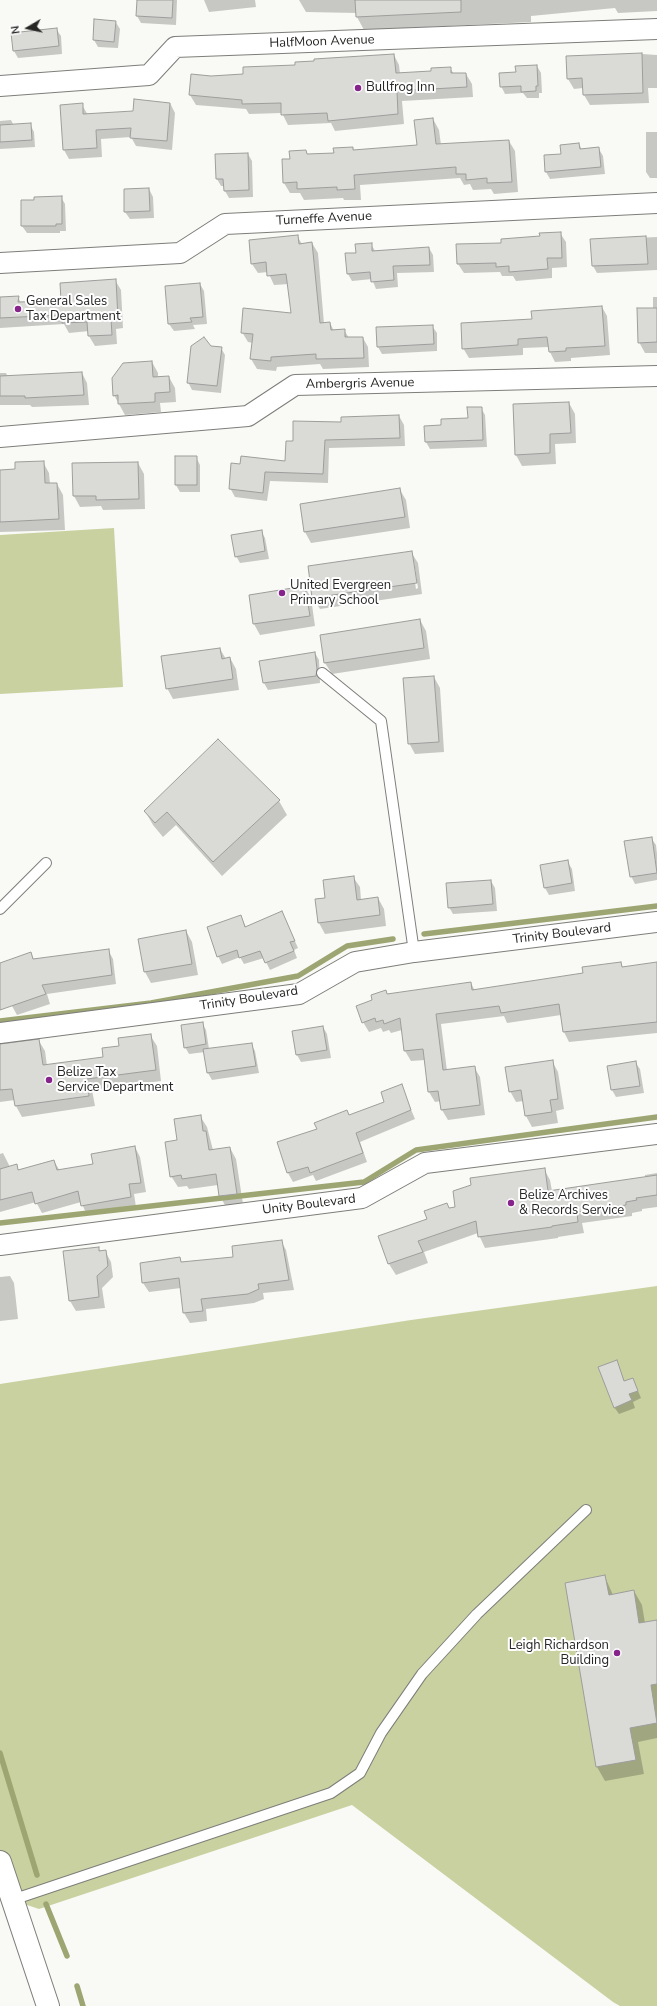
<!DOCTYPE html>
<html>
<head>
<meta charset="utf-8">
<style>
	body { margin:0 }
	#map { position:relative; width:657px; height:2006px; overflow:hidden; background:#f9faf6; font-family:"Nunito Sans",sans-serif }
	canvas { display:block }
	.north { position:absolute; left:8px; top:8px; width:40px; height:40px; -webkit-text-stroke:3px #fff; paint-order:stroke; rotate:261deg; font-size:11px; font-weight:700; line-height:16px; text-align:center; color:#262625 }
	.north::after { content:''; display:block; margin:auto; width:14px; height:18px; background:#262625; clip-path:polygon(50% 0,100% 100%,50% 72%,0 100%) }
</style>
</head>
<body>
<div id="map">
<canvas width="657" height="2006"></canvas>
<div class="north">N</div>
</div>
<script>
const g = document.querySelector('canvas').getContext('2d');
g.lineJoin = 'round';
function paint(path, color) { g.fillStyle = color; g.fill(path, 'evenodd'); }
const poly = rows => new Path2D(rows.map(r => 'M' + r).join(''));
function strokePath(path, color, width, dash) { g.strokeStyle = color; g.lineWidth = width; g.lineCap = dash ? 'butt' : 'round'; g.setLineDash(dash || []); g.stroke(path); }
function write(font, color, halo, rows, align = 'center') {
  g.font = font + ' "Nunito Sans",sans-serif'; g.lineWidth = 4; g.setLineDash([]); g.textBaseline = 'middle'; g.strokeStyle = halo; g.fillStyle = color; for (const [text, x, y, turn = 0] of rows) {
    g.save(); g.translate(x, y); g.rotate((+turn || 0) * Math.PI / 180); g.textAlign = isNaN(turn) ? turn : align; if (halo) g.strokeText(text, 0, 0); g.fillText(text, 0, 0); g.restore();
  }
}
paint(poly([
	[114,528,123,687,0,694,0,535],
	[657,1286,657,2006,620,2006,613,2002,352,1805,39,1909,12,1900,0,1862,0,1384,411,1320]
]), '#c9d1a0');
paint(poly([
	[138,0,177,0,176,25,141,23,137,16],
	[204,0,255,0,256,7,209,12],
	[299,0,657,0,657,11,618,13,615,8,531,16,531,22,364,30,357,17,357,13,306,12],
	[115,21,120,29,118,48,98,47,94,40],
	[56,29,61,36,62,54,18,58,14,51],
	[642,54,657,55,657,88,648,88,649,103,590,105,584,95,583,88,574,89,568,79,567,57],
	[394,55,399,65,400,74,432,72,450,68,454,74,466,74,472,84,473,97,402,101,404,124,335,131,331,123,288,125,282,113,249,114,246,109,196,105,190,95,211,77,244,75,296,66],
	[537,66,541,73,542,93,539,93,539,98,527,98,523,93,505,94,501,86,517,73],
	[170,103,175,113,172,150,136,146,131,137,101,139,102,157,69,159,64,150,82,105,88,115,134,112],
	[433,119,439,130,441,145,509,141,515,151,518,192,494,194,491,189,473,190,470,184,464,185,460,178,360,185,361,200,344,200,343,198,304,200,300,193,290,193,284,183,291,159,307,155,335,153,353,148,354,151,419,146],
	[11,120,14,126,30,124,34,132,35,147,0,149,0,121],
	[646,132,657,132,657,178,650,178,646,172],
	[579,144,582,150,599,149,603,156,605,174,550,179,546,172,545,156,562,155],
	[248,154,252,161,253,197,229,198,225,191,225,186,221,186,217,179,216,155],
	[149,189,153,197,154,218,130,219,125,212,125,190],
	[61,197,65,204,66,231,60,231,60,233,27,233,22,226,22,201],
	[560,233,566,242,567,267,552,268,552,278,516,281,513,276,502,276,500,272,464,273,458,264,502,244],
	[297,236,302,244,312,243,318,253,324,324,330,323,334,331,344,330,349,338,363,338,368,347,369,367,323,369,320,364,277,367,276,371,257,369,251,359,253,343,248,342,242,332,292,314,289,284,274,285,268,272,258,273,252,264],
	[657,237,657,270,597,273,593,266,591,240],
	[371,244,375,251,429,248,433,255,434,272,397,273,398,287,376,289,372,279,352,281,348,274],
	[115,280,121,290,123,328,116,329,117,344,95,346,89,336,89,331,69,333,64,324,0,328,0,298,18,297,21,303,62,302],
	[200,284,204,291,207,324,193,325,195,329,174,331,169,324],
	[653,297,657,297,657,353,645,353,639,342,653,309],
	[602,307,607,316,610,355,571,358,571,361,555,362,550,352,549,347,523,348,523,355,469,358,463,348,533,320],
	[432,326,437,333,437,351,382,354,378,347],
	[210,347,221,348,225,355,221,393,192,390,188,382],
	[152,362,158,373,158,378,169,377,175,388,176,402,160,403,161,412,125,415,114,395],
	[0,373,6,373,8,377,82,373,87,383,89,405,32,407,30,405,0,405],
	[569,403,575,414,576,443,555,444,556,464,522,466,516,455],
	[481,408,485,415,487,447,430,449,426,442,442,426,469,419],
	[399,416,404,425,405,446,329,448,328,483,270,481,267,501,235,497,230,488,241,465,286,462,294,442,342,423],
	[176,457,196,457,200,465,200,492,180,492,176,485],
	[43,462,49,473,50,484,57,484,63,495,65,530,0,532,0,471,16,470],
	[138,463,144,474,145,509,103,510,101,506,80,507,74,496],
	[400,490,406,500,410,528,311,543,305,532,301,504],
	[261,531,265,538,269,559,240,563,236,556],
	[411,552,418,563,422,594,320,609,313,598,309,567],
	[412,562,414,562,418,588,416,589],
	[305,587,311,598,315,626,260,635,254,624,250,595],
	[420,620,426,631,430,659,332,674,325,663,321,635],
	[220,649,226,659,230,658,236,669,239,690,173,699,167,688],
	[315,653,319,660,320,683,268,690,264,683,260,662],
	[434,677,440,688,444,752,415,754,409,743],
	[279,801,287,815,222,876,176,825,163,837,153,825,145,811],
	[651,838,656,845,657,854,657,880,635,884,631,876],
	[567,861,572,869,575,891,549,895,545,888],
	[353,877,360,887,361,900,378,898,384,909,386,926,325,934,319,923,327,899],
	[491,881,495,888,497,911,453,914,449,907],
	[282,912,298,948,294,950,297,958,270,970,264,958,244,964,240,957,222,964,218,956,241,916,246,927],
	[186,931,192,942,198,975,151,983,145,972,139,940],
	[108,950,113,959,116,984,47,994,50,1004,17,1015,12,1006,0,1003,0,964,31,953,34,960],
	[621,963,623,968,657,963,657,1033,569,1042,564,1032,561,1015,507,1023,504,1016,441,1024,447,1071,474,1067,480,1077,485,1115,448,1120,442,1110,441,1101,435,1102,429,1092,425,1060,411,1061,405,1051,402,1030,391,1033,389,1030,383,1032,381,1028,369,1032,363,1022,387,995,471,983,475,991,584,974],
	[202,1023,206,1030,209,1049,251,1044,255,1051,259,1073,212,1080,208,1073,205,1052,189,1054,185,1047],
	[323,1027,327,1034,331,1058,301,1062,297,1055,293,1032],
	[150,1035,157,1046,161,1081,92,1090,95,1106,22,1117,16,1106,15,1100,0,1102,0,1050,39,1041,45,1051,47,1066,104,1058,120,1047],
	[552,1061,558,1072,564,1109,556,1111,558,1123,532,1127,526,1116,523,1101,516,1102,510,1091],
	[635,1062,640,1069,644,1093,616,1097,612,1090,608,1067],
	[401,1086,415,1119,360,1142,367,1162,316,1181,313,1175,293,1182,288,1173,279,1142,318,1130,386,1102],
	[200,1116,207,1127,213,1150,230,1148,236,1159,243,1204,226,1207,220,1196,218,1185,189,1189,187,1186,178,1187,171,1176,178,1141],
	[135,1147,140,1157,146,1192,134,1194,136,1207,87,1215,81,1202,42,1213,36,1202,0,1212,0,1154,3,1153,10,1167,16,1165,19,1171,54,1161,60,1171,94,1165],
	[544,1169,550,1180,552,1191,645,1178,645,1175,657,1173,657,1207,642,1209,642,1211,632,1213,632,1216,582,1223,584,1233,558,1237,558,1238,485,1248,478,1233,424,1252,428,1263,396,1275,389,1264,380,1237,428,1220],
	[281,1241,286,1250,294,1290,263,1293,264,1299,254,1303,206,1309,207,1321,190,1323,184,1313,181,1288,149,1292,143,1283,141,1264,180,1258,182,1263,234,1258],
	[98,1248,101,1251,105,1251,111,1262,113,1277,102,1288,105,1308,76,1311,70,1301],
	[10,1276,14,1283,18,1319,0,1321,0,1277],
	[616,1361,625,1382,633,1379,641,1398,633,1402,635,1408,619,1414,614,1407],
	[605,1577,613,1595,634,1591,642,1605,645,1623,657,1621,657,1738,638,1742,644,1774,605,1781,597,1767]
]), '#0003');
strokePath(poly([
	[424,934,657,906],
	[0,1021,151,1003,298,976,347,946,393,939],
	[0,1223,364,1182,416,1150,657,1117],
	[0,1753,37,1875],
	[46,1904,67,1956],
	[77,1986,83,2006]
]), '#9da572', 5.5);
const building = poly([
	[137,0,173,0,172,18,136,16,137,0],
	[355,0,461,0,461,12,356,17,355,0],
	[94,19,116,21,114,42,93,40,94,19],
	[57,28,59,46,13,51,11,33,57,28],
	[642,53,643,93,583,95,582,78,567,79,566,56,642,53],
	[394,54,396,73,431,71,431,68,451,67,451,73,466,73,467,87,397,91,398,114,328,121,327,113,281,115,281,103,242,104,242,100,189,95,191,74,211,76,243,74,243,67,295,65,295,62,314,61,314,59,394,54],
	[537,65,538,86,536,86,536,91,521,92,521,86,500,87,499,73,516,72,515,66,537,65],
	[134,99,170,103,167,141,130,138,131,128,96,130,97,148,63,150,60,105,83,103,83,114,133,111,134,99],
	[433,118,436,144,509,140,512,182,487,183,487,178,466,180,466,174,456,174,456,167,354,175,355,189,337,190,337,187,297,189,297,182,283,183,282,159,290,159,289,151,306,150,307,154,334,153,333,148,353,147,353,150,417,145,414,120,433,118],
	[31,123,32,140,0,142,0,125,31,123],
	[579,143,580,149,599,147,601,167,545,172,544,155,561,154,560,145,579,143],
	[248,153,249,190,224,191,223,179,216,179,215,154,248,153],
	[149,188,150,211,124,212,124,189,149,188],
	[62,196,62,224,56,224,56,226,21,226,21,200,34,200,34,197,62,196],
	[561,232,562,258,547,258,548,269,509,272,509,266,496,267,496,263,457,264,456,244,501,243,501,239,540,236,539,233,561,232],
	[298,235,299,244,312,242,320,323,330,322,331,330,345,329,345,337,363,337,364,358,316,359,316,354,271,357,271,361,250,359,253,334,241,333,243,308,291,313,286,274,267,276,266,262,251,264,249,240,298,235],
	[646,236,648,264,592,266,590,239,646,236],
	[372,243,372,251,429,247,430,265,393,266,394,280,371,282,370,272,347,274,345,253,356,253,355,244,372,243],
	[116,279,118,319,111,319,112,335,88,336,87,322,62,323,62,315,0,318,0,297,19,296,18,302,61,301,60,283,116,279],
	[200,283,203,317,190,318,192,322,168,324,165,286,200,283],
	[602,306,605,346,566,348,566,351,549,352,547,337,518,339,518,345,462,349,461,323,532,319,531,311,602,306],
	[637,308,657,308,657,342,638,343,637,308],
	[433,325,434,344,377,347,376,327,433,325],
	[204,337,211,346,222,347,217,386,187,383,191,346,204,337],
	[152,361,153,377,169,376,170,392,155,393,155,402,118,404,118,395,113,396,112,378,123,363,152,361],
	[82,372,84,395,25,398,25,396,0,396,0,376,82,372],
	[569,402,571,433,550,434,550,453,515,455,513,404,569,402],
	[467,407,482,407,483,440,425,442,424,426,441,425,441,419,468,418,467,407],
	[399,415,400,438,325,440,323,474,265,472,263,493,229,489,231,463,240,464,241,456,285,461,286,441,293,441,293,421,341,422,341,417,399,415],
	[175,456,197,456,197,485,175,485,175,456],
	[44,461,45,483,57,483,59,519,0,522,0,470,15,469,15,462,44,461],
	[138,462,139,499,96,500,96,496,73,496,72,463,138,462],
	[400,488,405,517,304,532,300,504,400,488],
	[262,530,265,551,235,557,231,535,262,530],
	[412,551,417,583,312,598,308,566,412,551],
	[305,586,310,616,253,624,249,595,305,586],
	[420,619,424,648,324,663,320,635,420,619],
	[220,648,222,659,230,657,233,679,166,689,161,656,220,648],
	[315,652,317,669,316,676,263,683,259,661,315,652],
	[434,676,439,742,408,744,403,678,434,676],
	[218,739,280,800,213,862,167,812,155,823,144,811,218,739],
	[652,837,657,873,630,877,624,841,652,837],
	[568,860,572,883,544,888,540,865,568,860],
	[354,876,357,900,378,897,380,915,318,923,315,899,325,898,323,880,354,876],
	[491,880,493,904,448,908,446,883,491,880],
	[282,911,295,941,290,942,294,951,265,963,260,951,239,958,237,950,217,957,207,927,241,915,245,927,282,911],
	[186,930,192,964,144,972,138,939,186,930],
	[109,949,112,975,42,985,46,994,0,1010,0,963,31,952,33,959,109,949],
	[621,962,622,967,657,962,657,1022,563,1032,559,1004,501,1013,499,1006,436,1014,443,1070,475,1066,480,1105,441,1110,438,1091,428,1092,423,1049,404,1051,400,1018,384,1024,383,1020,376,1022,375,1018,362,1023,356,1006,372,1000,371,995,386,990,387,994,471,982,472,990,583,973,582,967,621,962],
	[203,1022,206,1044,184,1048,181,1025,203,1022],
	[323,1026,327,1050,296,1055,292,1031,323,1026],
	[151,1034,156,1070,87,1079,89,1096,15,1106,12,1089,0,1090,0,1044,39,1039,43,1065,103,1057,102,1048,119,1046,118,1038,151,1034],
	[252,1043,256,1066,207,1073,203,1049,252,1043],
	[553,1060,558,1099,550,1100,552,1112,525,1116,521,1090,509,1092,505,1067,553,1060],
	[636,1061,640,1086,611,1090,607,1066,636,1061],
	[402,1084,411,1110,356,1133,363,1153,310,1173,308,1167,287,1173,277,1142,317,1129,314,1123,347,1110,349,1115,384,1102,381,1092,402,1084],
	[201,1115,203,1131,206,1131,209,1150,230,1147,237,1194,219,1196,216,1174,182,1179,181,1175,170,1177,165,1142,177,1140,174,1119,201,1115],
	[135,1146,141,1183,129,1184,131,1197,81,1206,78,1191,35,1204,32,1192,0,1200,0,1169,17,1164,18,1170,54,1160,57,1170,93,1164,91,1154,135,1146],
	[545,1168,548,1191,657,1175,657,1195,636,1198,637,1200,626,1202,626,1205,577,1212,578,1222,552,1226,552,1227,478,1237,476,1221,418,1241,423,1252,388,1264,378,1236,427,1219,424,1211,447,1203,449,1208,455,1207,453,1191,471,1185,470,1178,545,1168],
	[282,1240,289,1280,258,1284,259,1289,248,1294,201,1299,203,1311,183,1313,179,1278,142,1283,140,1263,180,1257,181,1262,233,1257,232,1246,282,1240],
	[99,1247,99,1251,106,1250,108,1266,97,1276,99,1297,69,1301,63,1251,99,1247],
	[617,1360,624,1381,633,1378,638,1391,629,1394,632,1400,614,1408,598,1367,617,1360],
	[605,1575,609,1595,634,1590,639,1623,657,1620,657,1684,651,1685,657,1723,630,1728,636,1760,596,1767,565,1583,605,1575]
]);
paint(building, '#dadad7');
strokePath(building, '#9d9e9b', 1);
const lane = poly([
	[322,673,381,721,414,952],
	[0,909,46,863],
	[12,1900,331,1793,360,1773,381,1733,422,1674,477,1614,586,1510]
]);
const street = poly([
	[0,86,149,75,175,47,657,29],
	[0,263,180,253,225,224,657,203],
	[0,437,248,416,295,385,657,376],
	[0,1033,299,994,355,962,414,952,657,922],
	[0,1245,362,1198,425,1163,657,1134]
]);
const secondary = poly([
	[0,1862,48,2006]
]);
strokePath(lane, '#7d7e7a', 12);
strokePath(street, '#7d7e7a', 22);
strokePath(secondary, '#7d7e7a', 24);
strokePath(lane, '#fff', 10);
strokePath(street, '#fff', 20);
strokePath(secondary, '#fff', 22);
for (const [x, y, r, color] of [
	[358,88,4,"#87248c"],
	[18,309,4,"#87248c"],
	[282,593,4,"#87248c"],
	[49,1080,4,"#87248c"],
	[511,1203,4,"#87248c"],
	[617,1653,4,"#87248c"]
]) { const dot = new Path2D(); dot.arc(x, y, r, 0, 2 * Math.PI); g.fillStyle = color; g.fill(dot); strokePath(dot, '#fff', 1.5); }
write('13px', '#262625', '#fff', [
	["HalfMoon Avenue",322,42,-2],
	["Turneffe Avenue",324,219,-3],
	["Ambergris Avenue",360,384,-1],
	["Trinity Boulevard",562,934,-7],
	["Trinity Boulevard",249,999,-9],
	["Unity Boulevard",309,1205,-7]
]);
write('13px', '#262625', '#fff', [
	["Bullfrog Inn",366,88],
	["General Sales",26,302],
	["Tax Department",26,317],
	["United Evergreen",290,586],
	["Primary School",290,601],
	["Belize Tax",57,1073],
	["Service Department",57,1088],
	["Belize Archives",519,1196],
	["& Records Service",519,1211],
	["Leigh Richardson",609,1646,"right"],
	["Building",609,1661,"right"]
], 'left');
</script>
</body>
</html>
